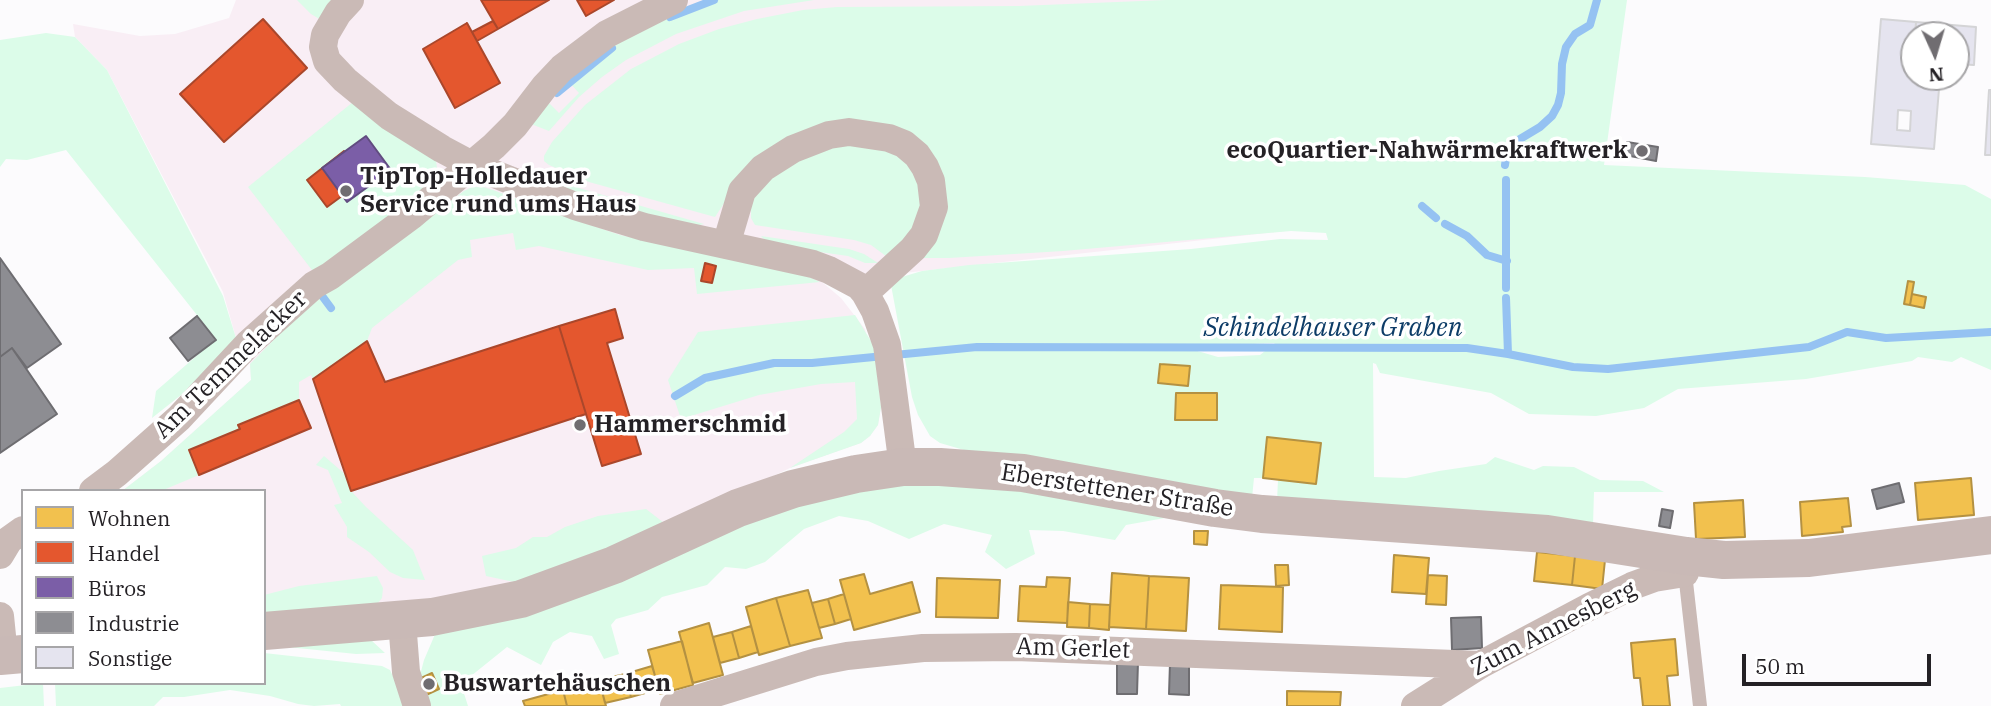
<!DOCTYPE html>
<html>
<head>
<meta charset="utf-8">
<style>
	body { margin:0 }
	#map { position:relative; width:1991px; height:706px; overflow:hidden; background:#fcfbfd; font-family:"IBM Plex Serif",serif }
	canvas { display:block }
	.legend { position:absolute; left:21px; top:489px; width:245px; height:196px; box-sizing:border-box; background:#fff; border:2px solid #a7a6a8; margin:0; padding:9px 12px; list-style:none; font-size:21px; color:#242125 }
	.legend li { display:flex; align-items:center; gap:14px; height:35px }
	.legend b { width:35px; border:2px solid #a7a6a8 }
	.north { position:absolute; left:1900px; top:21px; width:70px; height:70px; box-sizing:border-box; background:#fff; border:2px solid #a7a6a8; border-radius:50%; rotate:176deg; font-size:19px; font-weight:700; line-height:28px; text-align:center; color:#242125 }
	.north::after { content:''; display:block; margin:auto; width:24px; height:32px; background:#706d71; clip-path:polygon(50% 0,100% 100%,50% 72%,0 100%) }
	.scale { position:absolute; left:1742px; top:654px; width:189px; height:32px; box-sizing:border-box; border:4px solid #242125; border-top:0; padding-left:9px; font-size:21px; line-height:24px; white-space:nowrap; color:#242125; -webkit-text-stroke:5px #fff; paint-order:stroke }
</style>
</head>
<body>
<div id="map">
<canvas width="1991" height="706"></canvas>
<ul class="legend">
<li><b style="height:19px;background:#f2c14e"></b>Wohnen</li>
<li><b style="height:19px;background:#e4572e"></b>Handel</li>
<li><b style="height:19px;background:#7b5ea7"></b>Büros</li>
<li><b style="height:19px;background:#8d8d92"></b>Industrie</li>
<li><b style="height:19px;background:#e5e4ef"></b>Sonstige</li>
</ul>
<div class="north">N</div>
<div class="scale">50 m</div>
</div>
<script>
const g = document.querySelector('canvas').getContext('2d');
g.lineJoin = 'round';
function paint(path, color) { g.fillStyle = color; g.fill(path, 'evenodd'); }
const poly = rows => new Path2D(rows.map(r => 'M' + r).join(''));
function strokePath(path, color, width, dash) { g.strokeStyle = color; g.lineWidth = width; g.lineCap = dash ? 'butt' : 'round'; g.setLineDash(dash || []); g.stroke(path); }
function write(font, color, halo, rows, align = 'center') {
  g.font = font + ' "IBM Plex Serif",serif'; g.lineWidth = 7; g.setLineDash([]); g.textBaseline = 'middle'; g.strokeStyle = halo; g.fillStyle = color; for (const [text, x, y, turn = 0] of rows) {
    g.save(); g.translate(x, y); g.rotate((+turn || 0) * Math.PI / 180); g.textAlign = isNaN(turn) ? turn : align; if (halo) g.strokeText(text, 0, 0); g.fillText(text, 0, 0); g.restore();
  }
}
paint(poly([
	[236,0,1566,0,1376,221,822,282,841,298,865,329,881,407,878,425,870,436,861,443,790,468,668,526,503,592,264,617,264,491,122,491,161,461,251,380,250,364,236,338,223,292,107,70,75,37,73,24,140,36,175,34,229,18]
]), '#f9eef5');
paint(poly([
	[297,0,335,0,321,20,311,14],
	[714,0,814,0,744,11,676,34,626,60,602,77,579,97,549,131,531,124,548,102,559,113,579,93,569,82,615,45,674,15],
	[1166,0,1627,0,1604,165,1865,177,1965,185,1991,199,1991,370,1961,357,1952,362,1918,357,1912,361,1806,379,1678,389,1644,408,1596,416,1529,414,1491,393,1380,373,1376,364,1373,363,1374,477,1406,478,1439,471,1486,464,1495,457,1534,470,1543,466,1574,467,1600,480,1643,481,1664,492,1594,492,1593,525,1277,501,1278,480,1316,484,1321,443,1268,437,1263,478,1254,478,1252,498,964,450,940,443,930,436,918,415,912,397,891,285,895,279,922,271,969,265,1191,249,1280,239,1328,240,1326,233,1291,231,1063,251,949,258,918,258,944,196,872,125,740,179,715,217,589,182,549,165,544,161,544,156,552,142,585,105,631,69,679,44,719,29,757,19,803,10,837,7,1019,6],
	[1275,343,1260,355,1218,357,1184,347],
	[46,33,75,37,107,70,223,296,236,338,229,357,152,418,156,391,216,339,66,150,27,160,6,159,0,167,0,40],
	[353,102,436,160,438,177,435,182,315,274,248,187],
	[845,144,877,145,908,162,923,186,921,219,890,259,871,245,854,240,755,225,751,218,751,203,761,185,796,158],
	[543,174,582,189,704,224,695,226,617,208,537,177],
	[472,187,483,187,493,190,555,213,620,235,809,277,820,282,697,294,694,268,648,270,539,246,516,250,513,233,470,240,472,257,458,260,372,328,367,341,313,379,311,375,299,382,299,400,238,425,240,429,190,450,199,475,161,491,122,491,161,461,251,380,250,364,323,290,333,289,464,191],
	[761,236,849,249,864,254,878,263,865,263,848,256,785,247,765,240],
	[855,315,874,346,881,407,878,425,870,436,861,443,790,468,844,432,857,419,855,382,821,384,759,395,681,419,668,380,698,332],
	[324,456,346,475,351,491,366,507,413,550,425,580,403,578,390,572,369,552,347,537,347,527,334,505,342,503,328,470,316,465],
	[874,482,1008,484,1187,514,1126,525,1115,540,1063,531,1029,530,1035,554,1006,569,985,552,992,535,944,524,909,539,868,521,839,516,804,529,765,562,746,569,725,567,707,585,662,597,648,610,616,619,611,625,619,654,604,659,592,636,570,632,553,642,541,665,507,647,461,684,468,706,431,706,426,695,439,689,432,673,419,679,424,660,436,632,808,497],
	[646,509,668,526,514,582,486,576,482,556,516,548,533,537,547,537,565,527,598,516],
	[377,576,383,588,382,598,373,609,264,617,264,595,299,586],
	[371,640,385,653,356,654,268,645],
	[264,653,382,666,390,670,407,706,341,706,340,704,314,706,298,704,270,696,230,690,184,697,163,697,154,706,56,706,55,683,264,683],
	[43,683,44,706,0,706,0,688]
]), '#dcfce9');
const homes = poly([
	[1908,281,1914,282,1910,305,1904,304,1908,281],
	[1912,294,1926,297,1924,308,1910,305,1912,294],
	[1160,364,1190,366,1188,386,1158,383,1160,364],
	[1176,393,1217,393,1217,420,1175,420,1176,393],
	[1267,437,1321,443,1316,484,1263,478,1267,437],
	[1971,478,1974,515,1918,520,1915,483,1971,478],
	[1848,498,1851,526,1842,527,1843,532,1802,536,1800,502,1848,498],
	[1743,500,1745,537,1696,539,1694,503,1743,500],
	[1194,531,1208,531,1207,545,1194,544,1194,531],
	[1537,552,1575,556,1572,585,1534,581,1537,552],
	[1394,555,1429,558,1426,594,1392,592,1394,555],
	[1575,556,1605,560,1602,589,1572,585,1575,556],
	[1275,565,1288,565,1289,585,1276,586,1275,565],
	[1112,573,1149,576,1146,629,1109,627,1112,573],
	[864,574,870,594,912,582,920,612,854,630,840,580,864,574],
	[1428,575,1447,576,1446,605,1426,604,1428,575],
	[1149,576,1189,578,1186,631,1146,629,1149,576],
	[1047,577,1070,578,1067,623,1018,621,1020,586,1046,587,1047,577],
	[937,578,1000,580,998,618,936,617,937,578],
	[1221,585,1283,587,1282,632,1219,629,1221,585],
	[808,590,822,638,790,646,776,598,808,590],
	[844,594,851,619,835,624,828,599,844,594],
	[776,598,790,646,759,655,746,607,776,598],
	[828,599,835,624,819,628,812,603,828,599],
	[1068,602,1090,604,1089,628,1067,627,1068,602],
	[1090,604,1110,605,1109,630,1089,628,1090,604],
	[709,623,723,675,693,683,679,632,709,623],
	[751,626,758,652,739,658,732,632,751,626],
	[732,632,739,658,720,663,713,637,732,632],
	[1675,639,1678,675,1667,676,1670,706,1643,706,1640,678,1634,678,1631,643,1675,639],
	[682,641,693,685,660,694,648,650,682,641],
	[652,666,659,689,631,697,625,674,652,666],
	[432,673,439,689,426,695,419,679,432,673],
	[625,674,631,697,605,703,599,680,625,674],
	[599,680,606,706,567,706,563,690,599,680],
	[563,690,567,706,525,706,523,701,563,690],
	[1287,691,1341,692,1340,706,1287,706,1287,691]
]);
paint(homes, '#f2c14e');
strokePath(homes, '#b49142', 2);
const shops = poly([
	[481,0,549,0,498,29,481,0],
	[577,0,614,0,586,16,577,0],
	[263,19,307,68,224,142,180,94,263,19],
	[493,21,498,29,477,41,472,32,493,21],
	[467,23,500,83,455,108,423,49,467,23],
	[344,151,365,179,327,207,307,180,344,151],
	[355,166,372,168,369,185,357,184,365,179,355,166],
	[705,263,716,266,712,283,701,281,705,263],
	[615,309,623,338,607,343,641,454,602,466,559,326,615,309],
	[559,326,586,414,351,491,313,379,367,341,385,382,559,326],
	[299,400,311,428,199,475,189,450,240,429,238,425,299,400]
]);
paint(shops, '#e4572e');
strokePath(shops, '#aa472b', 2);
const offices = poly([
	[366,136,391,170,347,202,322,168,366,136]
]);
paint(offices, '#7b5ea7');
strokePath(offices, '#614c80', 2);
const industry = poly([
	[1627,142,1658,147,1656,161,1625,155,1627,142],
	[0,258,61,344,27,368,12,348,0,357,0,258],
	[197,316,216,340,188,361,170,338,197,316],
	[12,348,57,414,0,453,0,357,12,348],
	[1899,483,1904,502,1877,509,1872,490,1899,483],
	[1662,509,1673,511,1670,528,1659,526,1662,509],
	[1481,617,1482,648,1452,650,1451,618,1481,617],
	[1117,662,1138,662,1137,694,1117,694,1117,662],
	[1170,663,1189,663,1189,695,1169,694,1170,663]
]);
paint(industry, '#8d8d92');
strokePath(industry, '#6e6d71', 2);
strokePath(poly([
	[670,17,714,0],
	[557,93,612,48],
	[1505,165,1507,151,1515,142,1540,127,1552,116,1558,105,1561,93,1562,64,1566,47,1575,34,1590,25,1597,0],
	[1506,180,1506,288],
	[1422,206,1436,218],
	[1445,224,1467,236,1487,255,1507,261],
	[317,289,331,308],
	[1506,298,1508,354],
	[675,396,705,378,774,363,812,363,977,347,1467,348,1508,354,1573,367,1608,369,1809,347,1847,332,1886,338,1991,332]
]), '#95c2f2', 8);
const building = poly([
	[1881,19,1916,22,1914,77,1940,77,1934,149,1871,144,1881,19],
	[1916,22,1976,27,1974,65,1956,64,1956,35,1915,35,1916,22],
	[1989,90,1991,90,1991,155,1985,155,1989,90],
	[1898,110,1911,111,1910,131,1897,130,1898,110]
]);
paint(building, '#e5e4ef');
strokePath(building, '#d4d4d6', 2);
strokePath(poly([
	[1685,573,1700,706]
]), '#cabab6', 14);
strokePath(poly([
	[350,0,338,13,325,35,323,47,327,61,345,80,389,116,442,149,472,165,575,206,644,227,813,264,829,270,859,286,865,293,875,311,887,345,903,467],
	[726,245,742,191,763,168,793,149,829,135,849,132,889,138,904,144,917,155,925,167,931,181,934,207,924,235,913,249,865,293],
	[93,491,117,473,179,418,248,344,314,285,330,276,411,216,494,146,515,125,545,86,562,68,607,34,674,0],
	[0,555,9,540,23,530],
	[0,616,4,656],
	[402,621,406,672,417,706],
	[674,706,816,662,847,656,923,648,1016,647,1480,665],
	[1415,706,1480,665,1589,607,1632,586,1654,578,1685,573,1686,556]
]), '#cabab6', 28);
strokePath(poly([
	[264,631,432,617,521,599,614,565,738,508,793,489,856,474,903,467,940,467,1023,473,1215,508,1262,514,1547,534,1686,556,1724,560,1809,558,1991,535],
	[0,656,23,654]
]), '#c9b9b6', 38);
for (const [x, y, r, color] of [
	[1642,151,7,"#706d71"],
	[346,191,7,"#706d71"],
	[580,425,7,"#706d71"],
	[429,684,7,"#706d71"]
]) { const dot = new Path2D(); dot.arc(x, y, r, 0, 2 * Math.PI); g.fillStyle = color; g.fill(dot); strokePath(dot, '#fff', 2.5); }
write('bold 24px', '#242125', '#fff', [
	["ecoQuartier-Nahwärmekraftwerk",1628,151,"right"],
	["TipTop-Holledauer",360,177],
	["Service rund ums Haus",360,205],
	["Hammerschmid",594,425],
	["Buswartehäuschen",443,684]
], 'left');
write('24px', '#242125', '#fff', [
	["Am Temmelacker",231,365,-44],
	["Eberstettener Straße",1117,491,9],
	["Zum Annesberg",1554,629,-27],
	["Am Gerlet",1073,649,2]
]);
write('italic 26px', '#0d3c67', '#fff', [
	["Schindelhauser Graben",1333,328]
]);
</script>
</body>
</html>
